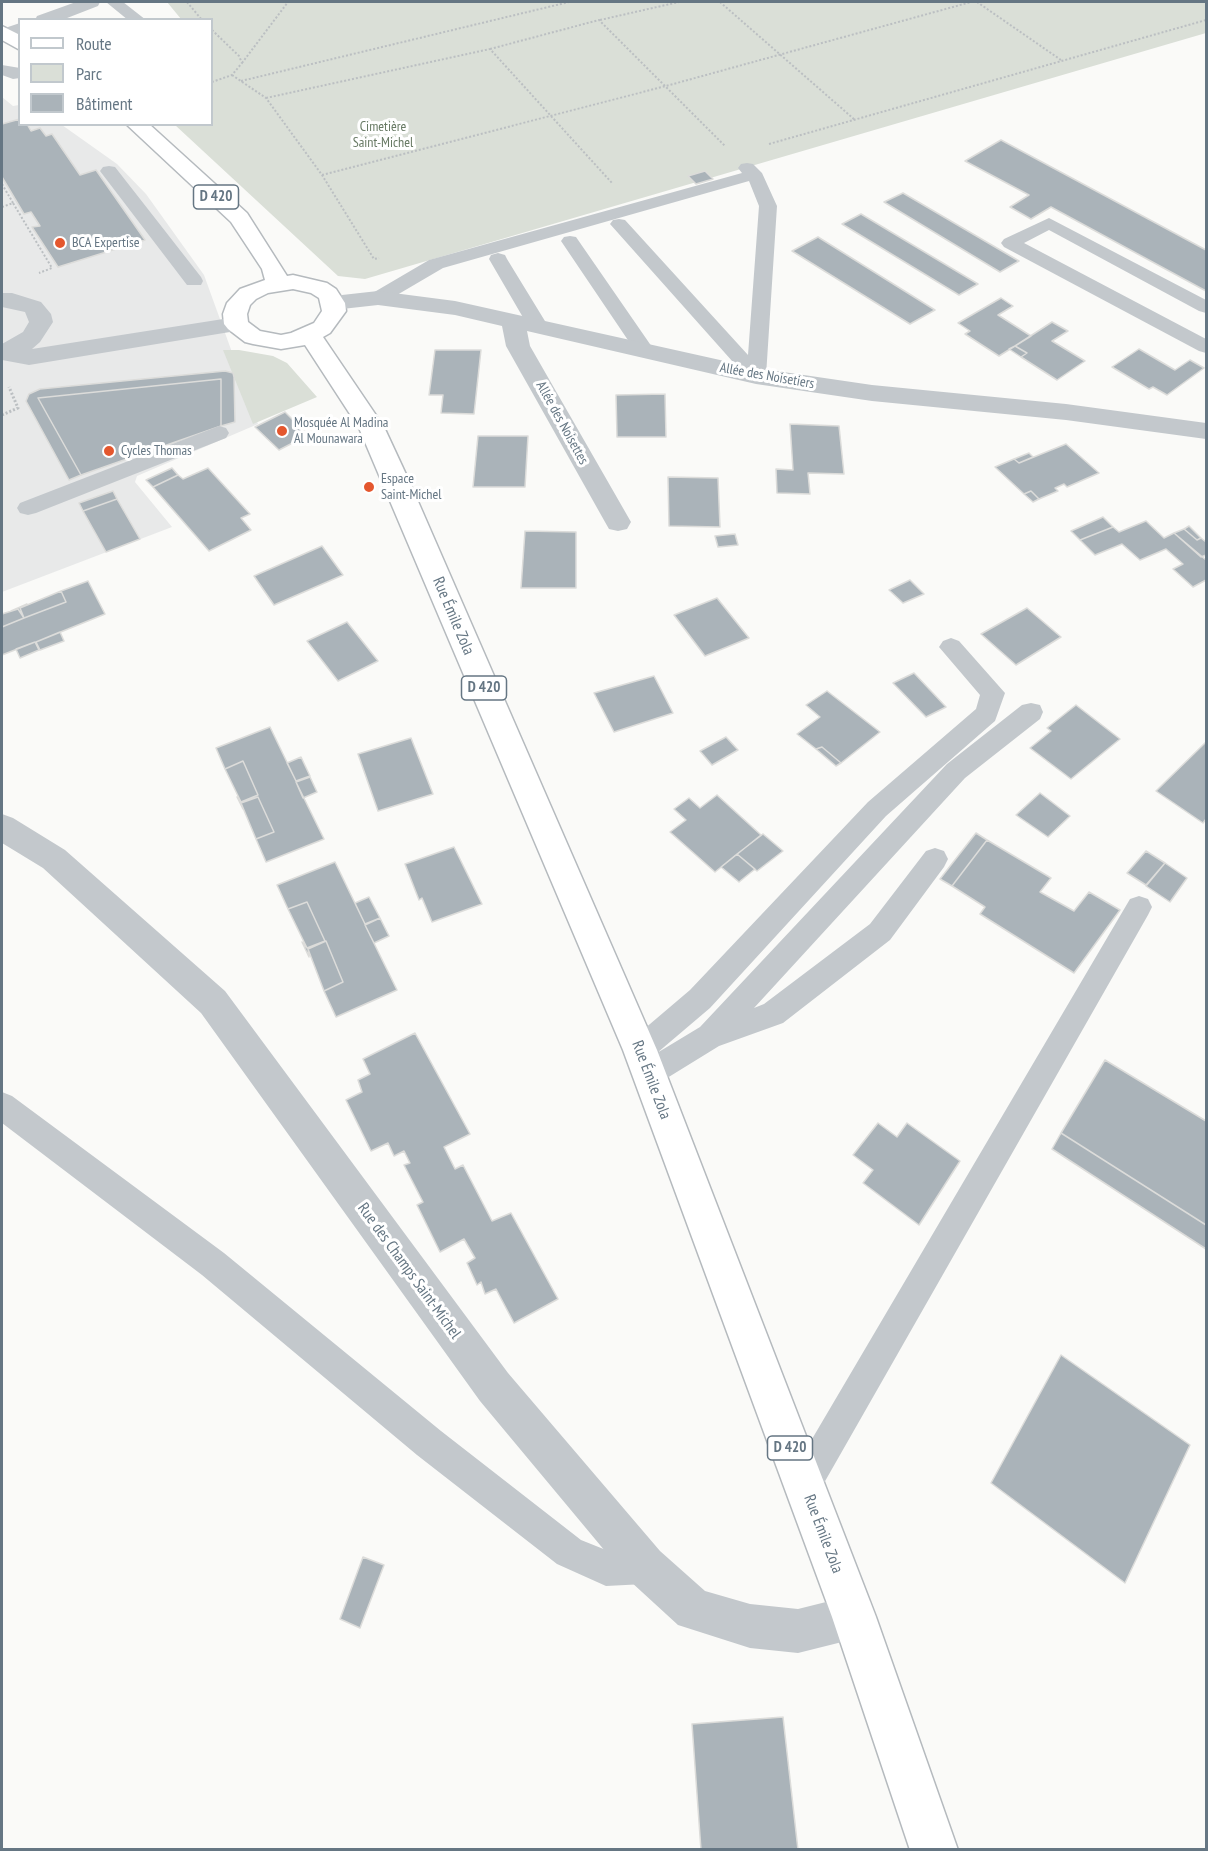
<!DOCTYPE html>
<html>
<head>
<meta charset="utf-8">
<style>
	body { margin:0 }
	#map { position:relative; width:1208px; height:1851px; overflow:hidden; background:#fafaf8; font-family:"PT Sans Narrow",sans-serif }
	canvas { display:block }
	.frame { position:absolute; inset:0; border:3px solid #657683; pointer-events:none }
	.legend { position:absolute; left:18px; top:18px; width:195px; height:108px; box-sizing:border-box; background:#fff; border:2px solid #c1c8cd; margin:0; padding:8px 10px; list-style:none; font-size:18px; color:#657683 }
	.legend li { display:flex; align-items:center; gap:12px; height:30px }
	.legend b { width:30px; border:2px solid #c1c8cd }
</style>
</head>
<body>
<div id="map">
<canvas width="1208" height="1851"></canvas>
<div class="frame"></div>
<ul class="legend">
<li><b style="height:8px;background:#fff"></b>Route</li>
<li><b style="height:16px;background:#dadfd7"></b>Parc</li>
<li><b style="height:16px;background:#aab3b9"></b>Bâtiment</li>
</ul>
</div>
<script>
const g = document.querySelector('canvas').getContext('2d');
g.lineJoin = 'round';
function paint(path, color) { g.fillStyle = color; g.fill(path, 'evenodd'); }
const poly = rows => new Path2D(rows.map(r => 'M' + r).join(''));
function strokePath(path, color, width, dash) { g.strokeStyle = color; g.lineWidth = width; g.lineCap = dash ? 'butt' : 'round'; g.setLineDash(dash || []); g.stroke(path); }
function write(font, color, halo, rows, align = 'center') {
  g.font = font + ' "PT Sans Narrow",sans-serif'; g.lineWidth = 6; g.setLineDash([]); g.textBaseline = 'middle'; g.strokeStyle = halo; g.fillStyle = color; for (const [text, x, y, turn = 0] of rows) {
    g.save(); g.translate(x, y); g.rotate((+turn || 0) * Math.PI / 180); g.textAlign = isNaN(turn) ? turn : align; if (halo) g.strokeText(text, 0, 0); g.fillText(text, 0, 0); g.restore();
  }
}
paint(poly([
	[2,97,13,106,19,105,20,124,62,125,117,164,146,194,204,275,258,424,137,476,135,482,172,527,2,592]
]), '#e8e9e9');
paint(poly([
	[167,2,1206,2,1206,33,365,279,338,276,175,125,212,124,212,20,181,19],
	[223,350,239,350,273,356,287,363,317,397,253,424]
]), '#dadfd7');
const building = poly([
	[20,119,20,124,27,124,31,131,40,128,46,136,52,134,80,175,96,170,145,240,58,267,32,227,40,226,31,212,24,214,2,177,2,124,20,119],
	[1001,140,1206,250,1206,291,1051,207,1031,219,1010,207,1029,195,965,161,1001,140],
	[705,171,713,179,696,184,688,176,705,171],
	[903,193,1019,261,1000,272,884,202,903,193],
	[861,214,978,284,959,295,842,224,861,214],
	[818,237,935,310,910,324,792,251,818,237],
	[1001,298,1013,306,998,315,1031,336,999,356,965,334,970,331,958,323,1001,298],
	[1052,322,1068,331,1052,341,1085,361,1057,380,1021,357,1027,353,1015,346,1052,322],
	[1015,346,1027,353,1021,357,1009,349,1015,346],
	[1139,349,1175,370,1190,360,1204,368,1167,395,1153,387,1149,389,1112,367,1139,349],
	[435,350,481,350,474,414,441,413,443,395,429,395,435,350],
	[225,371,233,373,234,377,235,422,221,426,221,379,38,398,81,475,69,480,26,401,29,394,40,389,225,371],
	[221,379,221,426,81,475,38,398,221,379],
	[665,394,666,437,617,437,616,395,665,394],
	[285,412,308,435,279,450,255,427,285,412],
	[790,424,839,426,844,474,808,473,810,494,777,493,776,469,793,470,790,424],
	[478,436,528,436,525,487,473,487,478,436],
	[1066,444,1099,473,1067,487,1064,484,1055,488,1058,491,1039,499,1031,491,1024,494,995,467,1014,459,1019,463,1066,444],
	[1029,453,1033,457,1019,463,1014,459,1029,453],
	[172,468,178,475,153,487,146,480,172,468],
	[208,468,250,514,241,518,251,530,209,551,153,487,178,475,183,479,208,468],
	[668,477,718,478,720,527,669,526,668,477],
	[113,491,117,499,83,511,79,503,113,491],
	[1031,491,1039,499,1033,502,1024,494,1031,491],
	[117,499,140,539,106,552,83,511,117,499],
	[1103,517,1113,527,1080,540,1071,531,1103,517],
	[1146,521,1164,538,1174,533,1206,560,1206,580,1193,587,1173,569,1183,564,1166,549,1140,560,1122,544,1095,555,1080,540,1113,527,1119,532,1146,521],
	[1189,526,1201,538,1197,540,1184,529,1189,526],
	[1184,529,1197,540,1201,538,1206,542,1206,555,1201,557,1174,533,1184,529],
	[525,531,576,532,576,588,521,588,525,531],
	[735,534,738,545,718,547,715,536,735,534],
	[322,546,343,575,274,605,254,576,322,546],
	[910,580,924,594,903,603,889,590,910,580],
	[88,581,105,614,36,642,40,650,35,642,2,655,2,627,24,618,18,609,11,611,27,604,20,608,24,618,66,602,61,591,88,581],
	[61,591,66,602,24,618,20,608,61,591],
	[717,598,749,638,705,656,674,615,717,598],
	[1027,608,1061,637,1016,665,981,634,1027,608],
	[18,609,24,618,2,627,2,614,18,609],
	[347,622,378,661,338,681,307,641,347,622],
	[60,632,64,641,40,650,36,642,60,632],
	[35,642,39,650,20,658,16,649,35,642],
	[914,673,946,707,926,717,893,683,914,673],
	[654,676,673,713,614,732,594,693,654,676],
	[827,691,880,732,841,763,822,747,816,749,797,734,820,717,806,705,827,691],
	[1076,705,1120,739,1071,779,1030,748,1051,731,1047,728,1076,705],
	[270,727,296,781,310,776,296,782,324,839,266,862,256,839,274,832,258,797,241,803,243,809,237,797,241,802,258,795,243,761,225,769,216,748,270,727],
	[726,737,738,750,712,765,700,751,726,737],
	[411,738,433,794,378,811,358,754,411,738],
	[1206,742,1206,819,1203,823,1156,791,1206,742],
	[822,747,841,763,836,766,816,749,822,747],
	[301,757,310,776,296,781,287,763,301,757],
	[243,761,258,795,241,802,225,769,243,761],
	[310,777,317,792,303,798,296,782,310,777],
	[1040,793,1070,816,1048,837,1016,815,1040,793],
	[717,795,761,835,715,872,670,832,686,820,674,809,689,798,700,808,717,795],
	[258,797,274,832,256,839,241,803,258,797],
	[976,833,987,840,952,886,940,879,976,833],
	[763,834,783,851,757,871,737,854,763,834],
	[987,840,1051,878,1040,892,1074,911,1089,892,1120,910,1074,973,980,914,985,907,952,886,987,840],
	[454,847,482,904,432,922,422,898,419,900,405,864,454,847],
	[1146,851,1165,863,1146,885,1127,873,1146,851],
	[737,854,755,869,739,882,721,867,737,854],
	[335,862,365,924,380,918,365,925,397,990,336,1017,324,991,343,982,326,941,308,949,309,957,302,942,307,948,325,941,307,902,288,909,277,885,335,862],
	[1165,863,1187,878,1170,902,1146,886,1165,863],
	[369,897,380,918,365,924,355,903,369,897],
	[307,902,325,941,307,948,288,909,307,902],
	[380,918,389,936,374,943,365,925,380,918],
	[326,941,343,982,324,991,308,949,326,941],
	[415,1033,470,1134,444,1147,455,1169,463,1165,492,1221,511,1213,558,1299,514,1323,496,1289,485,1294,481,1282,477,1285,467,1263,475,1258,464,1239,440,1252,417,1205,423,1202,404,1165,410,1163,404,1151,394,1156,388,1143,371,1151,346,1100,362,1092,358,1080,370,1074,363,1059,415,1033],
	[1105,1060,1206,1121,1206,1225,1061,1133,1105,1060],
	[878,1123,897,1137,907,1123,960,1161,919,1225,863,1183,873,1170,853,1155,878,1123],
	[1061,1133,1206,1225,1206,1249,1052,1149,1061,1133],
	[1061,1355,1190,1445,1125,1583,991,1483,1061,1355],
	[363,1557,384,1565,360,1628,340,1619,363,1557],
	[783,1717,798,1850,701,1850,692,1724,783,1717]
]);
paint(building, '#aab3b9');
strokePath(building, '#dcdcda', 1.5);
const primary = poly([
	[2,26,20,35,20,50,2,40,2,26],
	[126,124,149,124,247,213,287,276,293,275,327,283,336,289,345,303,346,311,330,333,323,337,384,427,410,483,657,1050,876,1617,958,1850,910,1850,832,1617,623,1050,359,428,305,345,281,349,253,344,245,342,228,329,224,324,223,314,227,303,240,289,265,280,262,269,231,222,126,124],
	[293,289,311,293,319,298,322,311,314,323,291,333,281,335,260,331,248,322,247,314,250,305,256,299,268,293,293,289]
]);
strokePath(primary, '#b5babe', 3);
strokePath(poly([
	[187,2,202,20],
	[720,2,855,120],
	[977,2,1061,60],
	[600,20,679,2],
	[212,30,239,56,242,63,232,75,212,82],
	[490,49,599,20,725,146],
	[242,63,288,2],
	[232,75,266,98,322,175,374,259,379,258],
	[241,81,569,2],
	[266,98,490,49,612,183],
	[769,144,1206,20],
	[322,175,666,86,971,2],
	[2,184,13,203],
	[2,207,13,203,52,268,39,273]
]), '#bbbfc2', 2, [2, 2]);
strokePath(poly([
	[2,415,18,408,9,387]
]), '#bbbfc2', 3, [2, 2]);
paint(poly([
	[106,2,123,2,146,20,128,20,106,2],
	[2,65,20,68,20,78,13,79,2,75,2,65],
	[747,163,753,164,762,173,777,206,766,376,763,380,756,382,749,380,610,224,613,220,619,219,625,220,748,355,759,206,749,181,443,268,385,302,371,302,369,298,371,294,429,260,742,173,738,168,741,164,747,163],
	[109,166,115,167,201,277,203,281,201,285,187,285,100,171,103,167,109,166],
	[1049,218,1206,300,1206,313,1199,311,1049,230,1024,243,1206,339,1206,353,1199,351,1004,247,1001,243,1004,239,1049,218],
	[570,236,576,237,652,347,655,351,652,355,645,357,638,355,561,241,564,237,570,236],
	[498,253,505,255,507,259,548,326,545,330,531,330,528,326,489,259,491,255,498,253],
	[219,426,226,428,229,433,226,438,36,513,28,515,20,513,17,508,20,503,219,426],
	[951,638,959,641,1005,693,995,721,886,816,710,1008,657,1053,700,1027,947,764,1022,705,1031,703,1040,705,1043,712,1040,719,965,778,754,1008,764,1004,870,924,926,851,935,848,944,851,948,859,944,867,890,940,783,1023,719,1046,659,1083,649,1087,639,1083,635,1074,639,1065,643,1062,630,1059,626,1050,630,1041,690,990,868,802,976,709,980,695,939,647,943,641,951,638],
	[1139,896,1148,899,1152,907,1148,915,816,1497,804,1502,792,1497,787,1485,792,1473,1130,899,1139,896],
	[2,1092,12,1096,224,1253,441,1431,581,1540,606,1550,645,1548,657,1554,663,1566,657,1578,645,1584,606,1586,557,1564,417,1455,202,1275,2,1123,2,1092]
]), '#c3c8cc');
paint(poly([
	[76,2,100,2,98,6,62,20,35,20,37,16,76,2],
	[20,23,20,35,2,39,2,29,20,23],
	[378,291,455,301,756,368,872,385,1066,404,1206,423,1206,439,1066,420,872,401,756,384,527,331,530,346,631,522,627,529,618,531,609,529,605,522,506,346,502,326,455,315,378,305,333,310,325,308,321,303,325,298,333,296,378,291],
	[2,293,12,293,41,302,51,314,53,322,40,342,32,349,236,317,244,319,248,324,244,329,236,331,29,365,2,360,2,344,23,332,29,322,25,312,2,307,2,293],
	[2,814,13,818,65,850,225,991,508,1373,660,1551,705,1591,750,1604,798,1609,854,1595,870,1601,876,1617,870,1633,854,1639,798,1653,750,1648,678,1625,630,1581,480,1401,201,1013,43,868,2,843,2,814]
]), '#c3c8cc');
paint(primary, '#fff');
for (const [x, y, r, color] of [
	[60,243,6,"#e4572e"],
	[282,431,6,"#e4572e"],
	[109,451,6,"#e4572e"],
	[369,487,6,"#e4572e"]
]) { const dot = new Path2D(); dot.arc(x, y, r, 0, 2 * Math.PI); g.fillStyle = color; g.fill(dot); strokePath(dot, '#fff', 2); }
write('14px', '#687a64', '#fff', [
	["Cimetière",383,127],
	["Saint-Michel",383,143]
]);
write('14px', '#657683', '#fff', [
	["BCA Expertise",72,243],
	["Mosquée Al Madina",294,423],
	["Al Mounawara",294,439],
	["Cycles Thomas",121,451],
	["Espace",381,479],
	["Saint-Michel",381,495]
], 'left');
write('14px', '#657683', '#fff', [
	["Allée des Noisetiers",767,376,10],
	["Allée des Noisettes",562,423,61]
]);
for (const [x, y, w] of [
	[216,197,45],
	[484,688,45],
	[790,1448,45]
]) { const box = new Path2D(); box.roundRect(x - w / 2, y - 12, w, 24, 4.5); g.fillStyle = '#fff'; g.fill(box); strokePath(box, '#657683', 1.5); }
write('bold 15px', '#657683', null, [
	["D 420",216,197],
	["D 420",484,688],
	["D 420",790,1448]
]);
write('16px', '#657683', '#fff', [
	["Rue Émile Zola",453,616,67],
	["Rue Émile Zola",651,1080,69],
	["Rue des Champs Saint-Michel",409,1271,54],
	["Rue Émile Zola",823,1534,69]
]);
</script>
</body>
</html>
